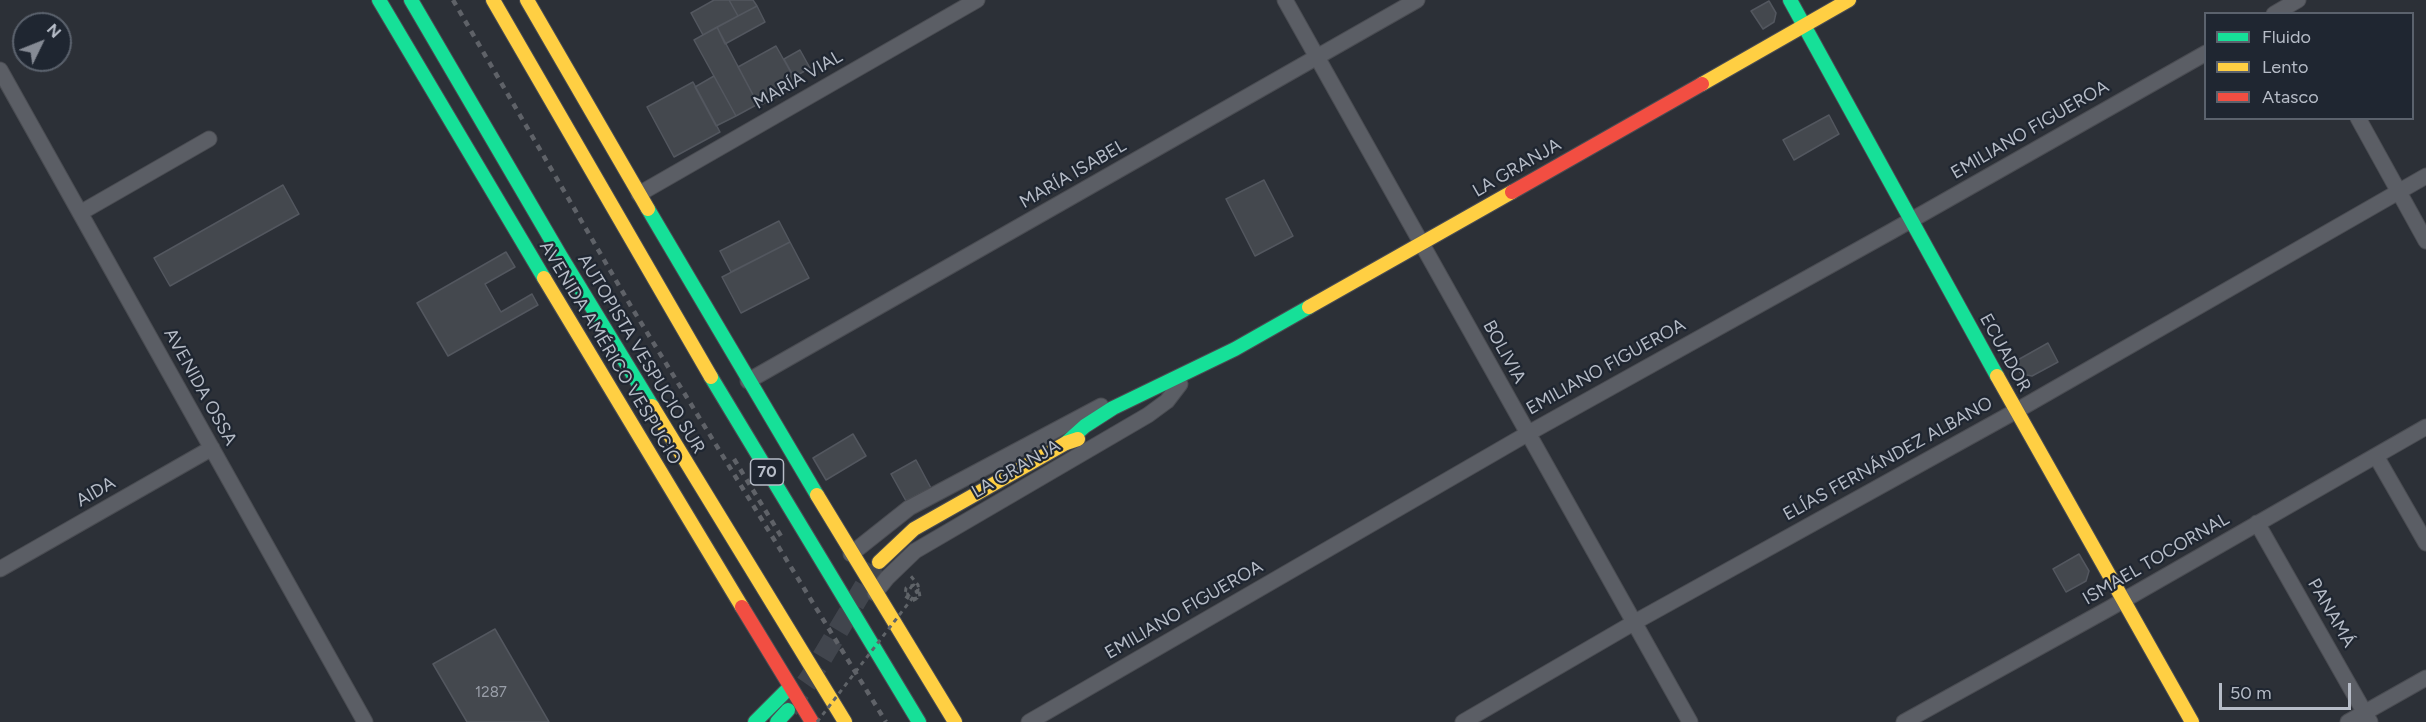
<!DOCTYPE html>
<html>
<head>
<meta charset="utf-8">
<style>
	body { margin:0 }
	#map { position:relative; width:2426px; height:722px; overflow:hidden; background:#2c3037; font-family:Figtree,sans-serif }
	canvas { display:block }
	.legend { position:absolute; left:2204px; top:12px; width:210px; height:108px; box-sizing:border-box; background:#1f2631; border:2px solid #5b626d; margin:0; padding:8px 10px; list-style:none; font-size:18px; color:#b6bcc7 }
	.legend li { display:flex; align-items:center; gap:12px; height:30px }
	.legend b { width:30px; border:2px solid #5b626d }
	.north { position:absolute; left:12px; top:12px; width:60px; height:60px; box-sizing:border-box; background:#1f2631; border:2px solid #5b626d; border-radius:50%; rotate:47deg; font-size:16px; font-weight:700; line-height:24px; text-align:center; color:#b6bcc7 }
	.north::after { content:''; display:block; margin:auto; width:21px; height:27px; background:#868b95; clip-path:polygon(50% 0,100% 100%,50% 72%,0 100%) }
	.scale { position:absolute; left:2219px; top:683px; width:132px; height:27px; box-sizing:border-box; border:3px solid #b6bcc7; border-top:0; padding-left:8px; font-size:18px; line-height:21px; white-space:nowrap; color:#b6bcc7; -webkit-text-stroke:4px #1f2631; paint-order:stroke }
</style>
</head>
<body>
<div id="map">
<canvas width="2426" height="722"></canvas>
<ul class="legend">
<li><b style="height:8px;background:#16e098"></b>Fluido</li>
<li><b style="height:8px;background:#ffcf43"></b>Lento</li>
<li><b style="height:8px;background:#f24e42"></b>Atasco</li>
</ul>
<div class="north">N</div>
<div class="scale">50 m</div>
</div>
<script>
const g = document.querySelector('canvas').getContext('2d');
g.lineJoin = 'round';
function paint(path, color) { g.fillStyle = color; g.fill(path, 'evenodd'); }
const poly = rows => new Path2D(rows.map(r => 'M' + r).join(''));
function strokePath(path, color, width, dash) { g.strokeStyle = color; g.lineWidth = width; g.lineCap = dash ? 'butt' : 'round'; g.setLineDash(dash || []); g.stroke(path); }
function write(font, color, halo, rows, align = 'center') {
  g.font = font + ' Figtree,sans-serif'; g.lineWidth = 4.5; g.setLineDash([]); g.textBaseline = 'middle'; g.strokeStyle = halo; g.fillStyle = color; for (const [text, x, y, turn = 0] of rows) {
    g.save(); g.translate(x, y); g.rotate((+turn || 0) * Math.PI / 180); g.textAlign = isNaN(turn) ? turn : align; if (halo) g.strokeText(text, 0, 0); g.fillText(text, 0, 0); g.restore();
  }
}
const building = poly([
	[714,0,729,0,738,16,703,35,691,13,714,0],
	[729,0,753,0,757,6,738,16,729,0],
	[1769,1,1776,13,1774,22,1763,29,1751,11,1769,1],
	[757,6,765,22,725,44,717,27,757,6],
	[717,27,758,104,736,116,694,40,717,27],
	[776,46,798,85,759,106,738,67,776,46],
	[800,50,810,68,794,77,784,59,800,50],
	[714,76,736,116,716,126,695,87,714,76],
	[693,82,720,132,674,157,647,107,693,82],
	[1829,115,1839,134,1794,160,1783,140,1829,115],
	[1264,180,1293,236,1255,256,1226,199,1264,180],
	[283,185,299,214,170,286,154,258,283,185],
	[779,221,790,242,731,272,720,251,779,221],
	[790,242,809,278,741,313,722,277,790,242],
	[506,252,515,267,485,284,501,312,532,294,538,305,448,356,417,303,506,252],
	[2048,343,2058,362,2032,376,2021,374,2014,362,2048,343],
	[853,434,866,456,826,480,813,458,853,434],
	[916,460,931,488,906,501,891,474,916,460],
	[2079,554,2089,571,2086,581,2066,592,2053,569,2079,554],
	[495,629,549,722,467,722,433,664,495,629]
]);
paint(building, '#44484e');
strokePath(building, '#53575f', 1.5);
strokePath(poly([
	[788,709,810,678,876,567]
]), '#41454d', 21, [21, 10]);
const street = poly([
	[1285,0,1690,722],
	[2274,14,2298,0],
	[0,70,365,722],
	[2358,118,2426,241],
	[639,194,977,0],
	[80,213,209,139],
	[748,381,1417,0],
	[2376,456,2426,543],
	[2257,523,2370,722],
	[851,554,909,508,1101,406],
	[0,569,212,448],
	[875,593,887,578,915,551,1148,415,1167,401,1180,384],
	[1029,722,1527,434,1892,231,2206,53],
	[1463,722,1635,622,2016,411,2426,176],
	[1904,722,2110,608,2426,427],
	[2348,722,2426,678]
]);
const fast = poly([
	[379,0,544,278],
	[411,0,560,255,652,406],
	[1790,0,1997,376],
	[648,209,817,495],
	[711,377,919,722],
	[1066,443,1085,426,1113,408,1235,349,1309,307],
	[755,722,790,687],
	[777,722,788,710]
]);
const slow = poly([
	[493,0,711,377],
	[527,0,648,209],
	[1702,84,1849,0],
	[544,278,742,607],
	[1309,307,1512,192],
	[1997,376,2192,722],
	[652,406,845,722],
	[817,495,955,722],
	[879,562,914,529,1066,443,1078,439]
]);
const jam = poly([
	[1512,192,1702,84],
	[742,607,812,722]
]);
strokePath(street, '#4a4c52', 17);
strokePath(fast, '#4a4c52', 16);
strokePath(slow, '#4a4c52', 16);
strokePath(jam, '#4a4c52', 16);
strokePath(poly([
	[907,593,911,599,917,598,918,589,914,585,906,588,905,596,912,601,920,597,918,585,910,575]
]), '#5f6368', 3, [4.5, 4.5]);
strokePath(street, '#5b5e65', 15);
strokePath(fast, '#16e098', 14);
strokePath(slow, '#ffcf43', 14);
strokePath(jam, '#f24e42', 14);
strokePath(poly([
	[453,0,632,308,886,722],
	[734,459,784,541]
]), '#5f6268', 4.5, [6, 6]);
strokePath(poly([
	[817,722,917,592,912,586,907,593]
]), '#5f6368', 3, [4.5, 4.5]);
write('15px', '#9a9fa9', null, [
	["1287",491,693]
]);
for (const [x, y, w] of [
	[767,472,33]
]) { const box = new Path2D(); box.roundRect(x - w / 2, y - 13, w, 26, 4.5); g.fillStyle = '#1f2631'; g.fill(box); strokePath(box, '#b6bcc7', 1.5); }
write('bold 16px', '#b6bcc7', null, [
	["70",767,472]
]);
write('18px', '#b6bcc7', '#1f2631', [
	["MARÍA VIAL",798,80,-30],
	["EMILIANO FIGUEROA",2030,130,-30],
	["LA GRANJA",1517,168,-30],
	["MARÍA ISABEL",1073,174,-30],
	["BOLIVIA",1504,352,61],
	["AVENIDA AMÉRICO VESPUCIO",610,353,59],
	["ECUADOR",2005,353,61],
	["AUTOPISTA VESPUCIO SUR",641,354,59],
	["EMILIANO FIGUEROA",1606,367,-29],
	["AVENIDA OSSA",200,387,61],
	["ELÍAS FERNÁNDEZ ALBANO",1888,459,-29],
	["LA GRANJA",1016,469,-30],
	["AIDA",96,492,-30],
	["ISMAEL TOCORNAL",2156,559,-30],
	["EMILIANO FIGUEROA",1184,610,-30],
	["PANAMÁ",2331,613,60]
]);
</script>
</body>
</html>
